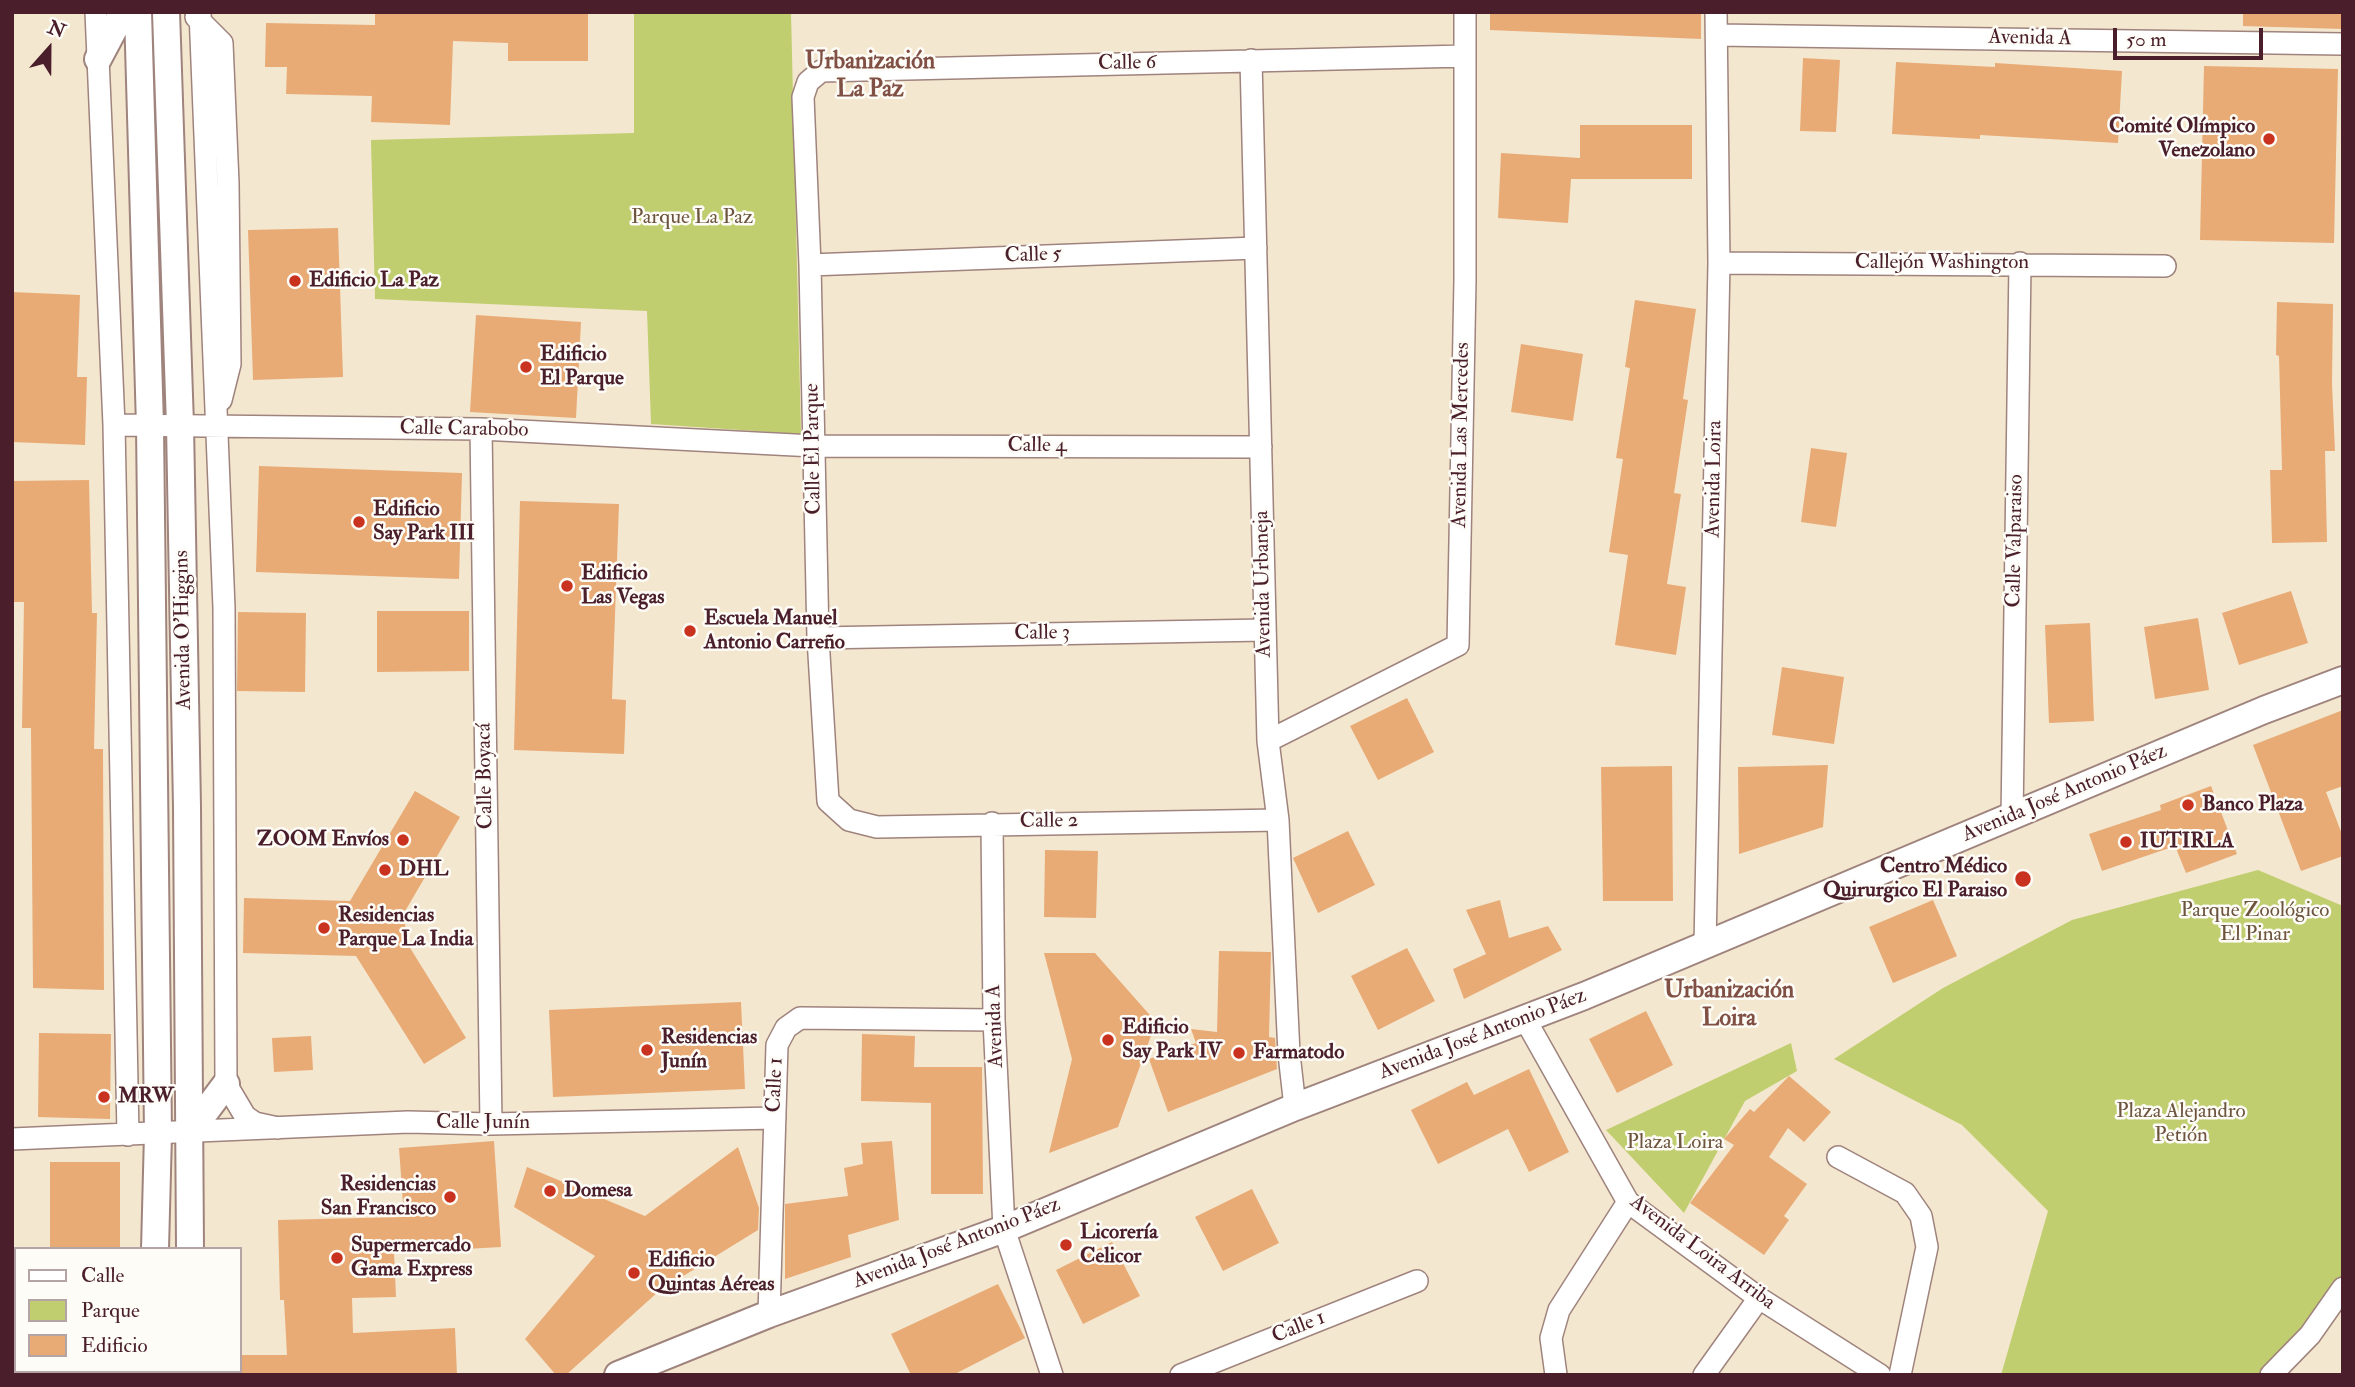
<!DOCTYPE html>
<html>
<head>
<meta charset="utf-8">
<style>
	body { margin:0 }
	#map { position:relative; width:2355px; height:1387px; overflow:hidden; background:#f4e7cf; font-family:"IM FELL Double Pica",serif }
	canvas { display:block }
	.frame { position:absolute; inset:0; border:14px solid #4a1f2b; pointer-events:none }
	.legend { position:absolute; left:14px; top:1247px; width:228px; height:126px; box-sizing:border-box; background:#fdfcf7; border:2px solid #b5a4a5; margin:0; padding:9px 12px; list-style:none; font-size:21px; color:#4a1f2b }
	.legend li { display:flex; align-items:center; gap:14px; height:35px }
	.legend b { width:35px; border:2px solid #b5a4a5 }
	.north { position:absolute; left:14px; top:14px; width:70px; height:70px; -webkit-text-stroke:5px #fdfcf7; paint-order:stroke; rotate:21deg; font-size:19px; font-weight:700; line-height:28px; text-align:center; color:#4a1f2b }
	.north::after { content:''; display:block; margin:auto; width:24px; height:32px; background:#4a1f2b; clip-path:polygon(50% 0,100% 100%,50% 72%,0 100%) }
	.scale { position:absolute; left:2113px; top:28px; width:150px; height:32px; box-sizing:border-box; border:4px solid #4a1f2b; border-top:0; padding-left:9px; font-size:21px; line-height:24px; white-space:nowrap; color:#4a1f2b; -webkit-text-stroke:5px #fdfcf7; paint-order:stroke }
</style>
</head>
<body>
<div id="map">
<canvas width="2355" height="1387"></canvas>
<div class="frame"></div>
<ul class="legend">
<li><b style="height:9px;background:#fff"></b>Calle</li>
<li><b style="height:19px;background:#c0ce6f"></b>Parque</li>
<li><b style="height:19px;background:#e8ab76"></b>Edificio</li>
</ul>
<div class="north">N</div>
<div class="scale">50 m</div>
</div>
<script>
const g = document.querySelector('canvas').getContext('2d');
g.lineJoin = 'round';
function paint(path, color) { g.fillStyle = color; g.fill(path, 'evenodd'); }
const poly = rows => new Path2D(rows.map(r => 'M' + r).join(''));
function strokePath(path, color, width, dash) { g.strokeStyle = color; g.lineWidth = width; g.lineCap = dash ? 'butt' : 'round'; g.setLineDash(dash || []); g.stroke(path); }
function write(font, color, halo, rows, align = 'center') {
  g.font = font + ' "IM FELL Double Pica",serif'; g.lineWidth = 5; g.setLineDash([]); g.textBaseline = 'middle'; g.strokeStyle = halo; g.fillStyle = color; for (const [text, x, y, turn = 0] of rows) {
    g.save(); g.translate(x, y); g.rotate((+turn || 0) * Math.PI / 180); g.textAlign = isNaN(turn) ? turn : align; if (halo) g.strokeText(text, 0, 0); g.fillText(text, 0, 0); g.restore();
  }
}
paint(poly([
	[634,12,791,12,801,434,651,424,647,311,375,299,371,140,634,133],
	[2258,870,2343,906,2343,1288,2268,1375,2001,1375,2048,1211,1962,1125,1834,1059,1943,988,2072,920],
	[1791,1043,1797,1071,1745,1101,1684,1213,1606,1130]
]), '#c0ce6f');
paint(poly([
	[375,12,588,12,588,61,508,61,508,43,453,41,450,125,371,122,372,96,286,94,287,67,265,67,266,23,375,25],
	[1490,12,1701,12,1701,39,1490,30],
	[2243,12,2343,12,2343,29,2243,26],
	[1803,58,1840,60,1836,132,1800,131],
	[1896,62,1995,67,1995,63,2122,71,2118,143,1980,135,1980,139,1892,134],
	[2204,66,2338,69,2334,243,2200,240],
	[1580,125,1692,125,1692,179,1571,179,1568,223,1498,218,1501,153,1580,158],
	[338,228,343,377,253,380,248,230],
	[12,292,80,295,77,377,87,377,85,445,12,442],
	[1635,300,1696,309,1683,399,1688,400,1674,493,1681,494,1667,584,1686,587,1676,655,1615,645,1628,555,1609,552,1623,459,1616,458,1630,368,1625,367],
	[2277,302,2333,304,2332,384,2335,451,2325,451,2327,542,2272,543,2270,470,2282,470,2279,356,2276,355],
	[476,315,581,322,576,418,470,412],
	[1521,344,1583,354,1573,421,1511,412],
	[1811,448,1847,453,1836,527,1801,522],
	[259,466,462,473,459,579,256,572],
	[89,480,92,613,97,613,94,749,103,749,104,990,33,988,31,728,22,728,24,602,12,602,12,481],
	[520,501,619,504,612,699,626,700,624,754,514,750],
	[2291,591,2308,643,2239,665,2222,613],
	[377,611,469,611,469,671,377,672],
	[238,612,306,613,305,692,237,691],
	[2198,618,2209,690,2155,699,2144,627],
	[2090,623,2094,721,2049,723,2045,625],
	[1782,667,1844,677,1834,744,1772,735],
	[1407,698,1434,752,1378,780,1350,726],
	[2343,710,2343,786,2326,792,2343,837,2343,856,2301,871,2253,745],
	[1828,765,1823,827,1739,854,1738,767],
	[1672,766,1673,901,1603,901,1601,767],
	[2211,786,2237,854,2186,873,2175,846,2102,871,2089,834,2161,810,2160,805],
	[415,791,460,817,404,913,407,943,466,1038,424,1064,356,956,243,953,244,898,350,901],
	[1348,831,1375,885,1318,913,1293,858],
	[1045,850,1098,851,1096,918,1044,917],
	[1500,900,1509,938,1548,926,1562,950,1464,999,1453,969,1486,954,1466,910],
	[1933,900,1957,956,1893,983,1869,927],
	[1407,948,1435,1001,1378,1030,1351,976],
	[1219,951,1271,952,1269,1037,1275,1038,1277,1069,1168,1112,1149,1059,1196,1043,1191,1029,1217,1032],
	[1044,953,1095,953,1156,1022,1118,1127,1049,1153,1072,1059],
	[741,1002,745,1089,553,1097,549,1010],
	[1646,1011,1673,1065,1617,1093,1589,1039],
	[39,1033,111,1034,110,1119,38,1117],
	[862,1034,915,1036,914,1067,982,1067,983,1194,931,1194,931,1103,861,1101],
	[311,1036,313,1070,274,1072,272,1038],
	[1529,1069,1569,1152,1529,1172,1508,1129,1438,1164,1411,1110,1467,1082,1474,1095],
	[1789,1076,1831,1112,1804,1142,1788,1128,1769,1157,1807,1184,1784,1216,1789,1220,1764,1255,1690,1203,1734,1145,1724,1139,1750,1109,1754,1112],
	[494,1141,501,1247,394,1253,396,1297,352,1298,353,1333,455,1328,457,1375,240,1375,240,1355,287,1355,284,1300,280,1300,278,1220,404,1217,399,1148],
	[892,1141,899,1220,848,1235,851,1257,785,1279,785,1204,848,1196,844,1168,863,1164,861,1143],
	[738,1147,759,1208,758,1230,659,1291,566,1375,556,1375,525,1339,595,1256,514,1207,527,1167,645,1216],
	[50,1162,120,1162,120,1249,50,1249],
	[1252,1189,1279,1243,1223,1271,1195,1217],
	[1112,1242,1140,1296,1083,1324,1056,1270],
	[998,1284,1025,1338,953,1375,911,1375,891,1334]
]), '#e8ab76');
const minor = poly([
	[96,12,114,425,128,1135],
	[200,12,224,608,226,1084,245,1116,255,1123,278,1128],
	[196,17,222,43,228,183,230,364,221,400],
	[1717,35,2343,44],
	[1251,60,1268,741,1278,820,1289,1054,1295,1107],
	[1719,263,2165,266],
	[810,265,1256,248],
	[114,425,481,429,814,446,1261,447],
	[481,429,491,1124],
	[818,638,1265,630],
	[1268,741,1458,645,1465,280,1465,12],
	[2012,818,2020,263],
	[1278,820,877,827,849,820,828,801,818,638,810,265,803,97,808,82,821,71,1465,56],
	[992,823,994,1020,1004,1229,1052,1375],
	[1705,945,1719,263,1716,12],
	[1525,1019,1628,1202,1759,1298,1880,1375],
	[12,1139,408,1122,491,1124,775,1118],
	[1838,1157,1905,1193,1921,1216,1927,1247,1900,1375],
	[769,1314,777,1045,786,1028,800,1018,994,1020],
	[1181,1375,1417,1281],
	[1556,1375,1551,1338,1559,1310,1628,1202],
	[1704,1375,1759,1298],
	[2271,1375,2310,1335,2343,1288]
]);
const major = poly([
	[138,12,150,426,158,1134,155,1249],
	[166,12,180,425,187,807,190,1249],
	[98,59,123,12],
	[190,1132,226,1084],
	[142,1375,143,1371],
	[186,1375,187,1371],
	[618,1375,769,1314,1004,1229,1295,1107,1584,996,2264,710,2343,680]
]);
strokePath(minor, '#9f837d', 24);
strokePath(major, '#9f837d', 30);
strokePath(minor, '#fff', 21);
strokePath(major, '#fff', 26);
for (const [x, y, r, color] of [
	[2269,139,7,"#c8321e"],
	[295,281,7,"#c8321e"],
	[526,367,7,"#c8321e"],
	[359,522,7,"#c8321e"],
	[567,586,7,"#c8321e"],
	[690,631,7,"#c8321e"],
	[2188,805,7,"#c8321e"],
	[403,840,7,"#c8321e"],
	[2126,842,7,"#c8321e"],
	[385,870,7,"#c8321e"],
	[2023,879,9,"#c8321e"],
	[324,928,7,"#c8321e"],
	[1108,1040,7,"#c8321e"],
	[647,1050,7,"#c8321e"],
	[1239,1053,7,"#c8321e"],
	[104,1097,7,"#c8321e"],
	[550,1191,7,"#c8321e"],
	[450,1197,7,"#c8321e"],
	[1066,1245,7,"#c8321e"],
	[337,1258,7,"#c8321e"],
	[634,1273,7,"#c8321e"]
]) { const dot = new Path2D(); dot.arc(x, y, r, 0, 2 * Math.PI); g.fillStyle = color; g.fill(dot); strokePath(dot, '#fdfcf7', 2.5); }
write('21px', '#4a1f2b', '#fdfcf7', [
	["Avenida A",2030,39,1],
	["Calle 6",1127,64,-1],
	["Calle 5",1033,256,-2],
	["Callejón Washington",1942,263],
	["Calle Carabobo",464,430,1],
	["Avenida Las Mercedes",1462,435,-89],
	["Calle 4",1037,446],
	["Calle El Parque",814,449,-91],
	["Avenida Loira",1715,479,-89],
	["Calle Valparaiso",2016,541,-89],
	["Avenida Urbaneja",1264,584,-91],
	["Avenida O'Higgins",184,630,-91],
	["Calle 3",1042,634,-1],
	["Calle Boyacá",486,776,-91],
	["Avenida José Antonio Páez",2065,794,-23],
	["Calle 2",1049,822,-1],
	["Avenida A",996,1026,-92],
	["Avenida José Antonio Páez",1483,1035,-21],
	["Calle 1",776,1085,-88],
	["Calle Junín",483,1123],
	["Avenida José Antonio Páez",957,1244,-21],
	["Avenida Loira Arriba",1702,1253,37],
	["Calle 1",1299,1328,-22]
]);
write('bold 21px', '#4a1f2b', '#fdfcf7', [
	["Comité Olímpico",2255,127,"right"],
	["Venezolano",2255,151,"right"],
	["Edificio La Paz",309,281],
	["Edificio",540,355],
	["El Parque",540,379],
	["Edificio",373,510],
	["Say Park III",373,534],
	["Edificio",581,574],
	["Las Vegas",581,598],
	["Escuela Manuel",704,619],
	["Antonio Carreño",704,643],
	["Banco Plaza",2202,805],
	["ZOOM Envíos",389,840,"right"],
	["IUTIRLA",2140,842],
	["Centro Médico",2007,867,"right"],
	["Quirurgico El Paraiso",2007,891,"right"],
	["DHL",399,870],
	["Residencias",338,916],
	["Parque La India",338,940],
	["Edificio",1122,1028],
	["Say Park IV",1122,1052],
	["Residencias",661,1038],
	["Junín",661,1062],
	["Farmatodo",1253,1053],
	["MRW",118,1097],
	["Residencias",436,1185,"right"],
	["San Francisco",436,1209,"right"],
	["Domesa",564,1191],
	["Licorería",1080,1233],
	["Celicor",1080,1257],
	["Supermercado",351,1246],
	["Gama Express",351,1270],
	["Edificio",648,1261],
	["Quintas Aéreas",648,1285]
], 'left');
write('21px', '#6d543f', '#fdfcf7', [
	["Parque La Paz",692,218],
	["Parque Zoológico",2255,911],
	["El Pinar",2255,935],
	["Plaza Alejandro",2181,1112],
	["Petión",2181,1136],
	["Plaza Loira",1675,1143]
]);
write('bold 24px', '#815045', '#fdfcf7', [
	["Urbanización",870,63],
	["La Paz",870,91],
	["Urbanización",1729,992],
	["Loira",1729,1020]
]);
</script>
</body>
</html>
